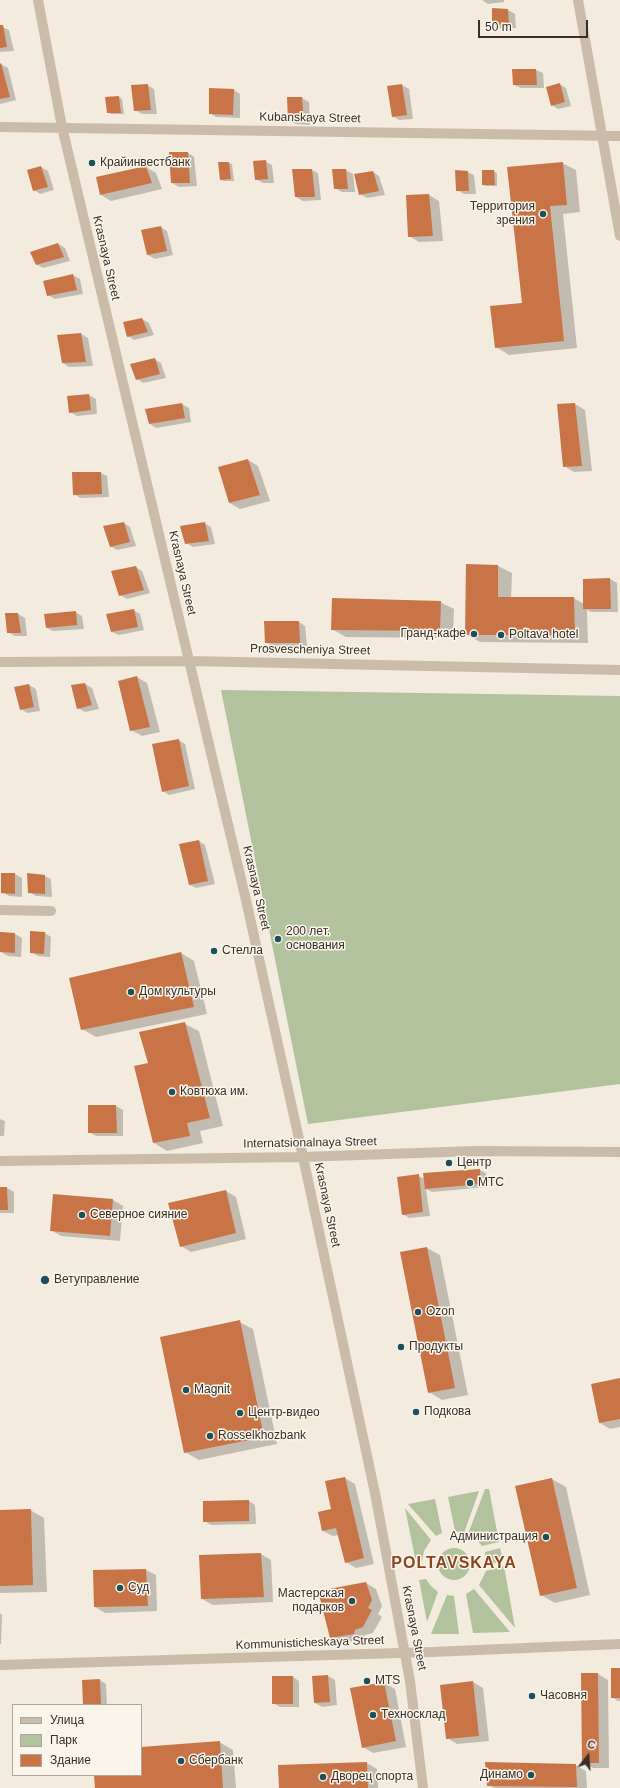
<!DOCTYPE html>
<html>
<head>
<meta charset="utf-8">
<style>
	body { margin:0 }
	#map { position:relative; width:620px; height:1788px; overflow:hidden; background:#f3ebdd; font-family:Arial,sans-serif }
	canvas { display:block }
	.legend { position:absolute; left:12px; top:1704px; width:130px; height:72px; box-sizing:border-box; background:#faf5ea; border:1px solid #aca69d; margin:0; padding:5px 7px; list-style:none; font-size:12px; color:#382f29 }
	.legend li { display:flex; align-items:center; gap:8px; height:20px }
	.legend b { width:20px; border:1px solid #aca69d }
	.north { position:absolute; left:568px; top:1736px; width:40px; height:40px; -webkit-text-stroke:3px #faf5ea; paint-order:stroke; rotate:17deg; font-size:11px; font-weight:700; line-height:16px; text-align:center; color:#382f29 }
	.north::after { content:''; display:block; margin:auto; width:14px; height:18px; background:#382f29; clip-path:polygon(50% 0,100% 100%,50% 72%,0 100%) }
	.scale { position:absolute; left:478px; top:20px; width:110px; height:18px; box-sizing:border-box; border:2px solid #382f29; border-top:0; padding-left:5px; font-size:12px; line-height:14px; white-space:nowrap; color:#382f29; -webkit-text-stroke:3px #faf5ea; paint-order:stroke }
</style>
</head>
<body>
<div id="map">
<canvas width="620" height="1788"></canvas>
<ul class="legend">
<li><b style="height:5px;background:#cbbca9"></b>Улица</li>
<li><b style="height:11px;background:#b1c29d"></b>Парк</li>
<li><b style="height:11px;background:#c87446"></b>Здание</li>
</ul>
<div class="north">С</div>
<div class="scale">50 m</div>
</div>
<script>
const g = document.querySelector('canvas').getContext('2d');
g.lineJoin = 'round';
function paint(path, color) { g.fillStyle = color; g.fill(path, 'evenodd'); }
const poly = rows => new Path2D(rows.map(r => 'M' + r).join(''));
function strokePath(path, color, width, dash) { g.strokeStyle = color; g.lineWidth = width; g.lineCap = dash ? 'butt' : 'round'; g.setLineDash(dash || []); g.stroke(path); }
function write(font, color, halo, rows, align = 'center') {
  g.font = font + ' Arial,sans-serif'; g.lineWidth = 3; g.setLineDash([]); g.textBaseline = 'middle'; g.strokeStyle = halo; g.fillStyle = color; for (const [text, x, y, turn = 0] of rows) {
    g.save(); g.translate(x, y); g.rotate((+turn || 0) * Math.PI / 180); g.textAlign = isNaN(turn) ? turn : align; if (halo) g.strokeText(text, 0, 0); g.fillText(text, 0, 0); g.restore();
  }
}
paint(poly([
	[221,690,620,696,620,1084,308,1124],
	[485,1489,489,1489,499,1542,482,1546,476,1539,468,1534],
	[479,1491,464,1533,455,1531,448,1497],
	[435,1499,442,1533,436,1536,408,1504],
	[405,1508,431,1540,424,1551,422,1561,416,1563],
	'438 1564a16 16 0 1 1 32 0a16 16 0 1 1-32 0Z',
	[500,1548,503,1561,487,1565,485,1552],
	[504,1566,515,1628,479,1585,486,1571],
	[426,1579,431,1586,438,1592,427,1622,419,1580],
	[474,1589,510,1632,473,1633,466,1594],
	[447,1595,454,1596,459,1634,431,1634]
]), '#b1c29d');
paint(poly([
	[482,0,504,0,504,2,488,4],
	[508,10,515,14,516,28,500,28,493,24],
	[0,26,9,30,14,51,0,52],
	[1,64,8,68,16,100,0,104],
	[536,70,543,73,544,88,521,88,514,85],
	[559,84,566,88,571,106,558,109,552,105],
	[147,85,154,89,157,114,142,114,135,110],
	[402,85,409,89,413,119,399,120,393,116],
	[234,90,240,94,240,118,216,117,210,113],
	[119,97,122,99,124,114,111,114,108,112,106,98],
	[302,98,309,102,310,125,296,124,289,121],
	[188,153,194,157,197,186,179,187,172,183],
	[265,161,272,165,274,183,263,183,256,179],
	[229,163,232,164,234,181,224,181,221,180],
	[562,163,576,170,580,212,563,214,577,348,509,355,496,347,523,304,508,168],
	[41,167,48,171,54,190,40,194,34,190],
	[146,167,156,173,162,189,111,201,101,195],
	[312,170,318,173,321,200,303,201,296,197],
	[346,170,353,174,355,192,342,192,335,188],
	[483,171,494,171,497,173,497,186,486,186,483,185],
	[373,172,379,176,385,195,367,198,360,194],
	[467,172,474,175,476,194,464,194,457,190],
	[429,195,439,201,443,241,419,242,409,236],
	[161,227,167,231,173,255,155,259,148,255],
	[58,244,65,248,70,261,43,268,36,264],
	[73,275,80,279,83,294,55,299,48,295],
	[142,319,149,323,154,335,134,340,128,336],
	[81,334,88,338,93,366,69,367,63,363],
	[154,359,161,363,166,378,143,383,137,379],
	[89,395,96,399,97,414,77,416,70,412],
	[182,404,189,408,191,422,156,428,150,424],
	[575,404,585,410,592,471,574,472,564,466,558,405],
	[248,460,258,466,270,501,240,509,230,503,219,468],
	[101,473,107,476,109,497,80,498,74,494],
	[124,523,130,527,136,546,117,550,110,546],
	[204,523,211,527,215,544,193,547,186,543],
	[467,565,498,566,512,573,511,598,574,598,584,604,584,580,610,579,617,583,618,612,591,612,587,610,588,643,480,642,466,634],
	[136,567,142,571,150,593,127,599,120,595],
	[440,602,454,609,453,638,346,637,332,629],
	[133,610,140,614,144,630,119,635,112,632],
	[75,612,82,616,84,629,53,631,47,628],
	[18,614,25,618,27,636,15,636,8,632],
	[299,622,305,626,307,646,273,646,266,642],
	[137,677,147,683,160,732,142,736,131,730],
	[85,684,92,688,99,709,85,712,78,708],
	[29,685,36,689,40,711,27,713,21,709],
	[178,740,185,744,195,789,169,795,163,791],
	[199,841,205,845,215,884,196,888,190,885],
	[2,874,15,874,22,878,22,897,9,896,2,892],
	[44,876,51,879,52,897,36,896,29,892],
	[1,933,15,934,22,938,21,957,8,956,1,952],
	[45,933,51,937,50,957,38,956,31,952],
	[181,953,194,961,207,1014,96,1037,82,1029],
	[185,1024,199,1031,223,1126,200,1131,203,1143,167,1151,154,1143,149,1064],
	[89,1106,116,1106,123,1110,123,1136,96,1136,89,1132],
	[0,1119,5,1121,4,1136,0,1136],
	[480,1170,486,1173,487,1187,432,1192,426,1189,430,1216,409,1218,403,1214,418,1176,425,1179],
	[0,1188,7,1188,14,1192,14,1213,0,1213],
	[226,1191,236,1197,246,1239,191,1252,181,1246],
	[54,1195,113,1200,123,1206,120,1241,61,1236,51,1230],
	[427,1248,440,1255,468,1395,442,1400,429,1392],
	[239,1322,253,1329,277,1444,199,1460,185,1452],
	[620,1379,620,1427,610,1429,600,1423],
	[345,1478,355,1484,374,1564,356,1568,346,1562,339,1535,333,1536,323,1531],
	[552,1479,566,1487,590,1595,555,1603,541,1595],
	[249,1501,255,1505,256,1524,211,1525,204,1521],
	[30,1510,44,1518,47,1592,0,1593,0,1511],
	[261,1554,271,1560,273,1602,213,1605,202,1599,200,1556],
	[146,1570,156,1575,157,1611,105,1613,95,1607,94,1571],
	[366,1583,376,1589,382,1606,378,1614,382,1617,373,1633,365,1635,364,1639,341,1643,331,1637],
	[0,1613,2,1615,1,1644,0,1644],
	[620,1669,620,1701,618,1701,612,1697],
	[598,1674,608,1680,609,1768,593,1768,583,1762],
	[328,1676,335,1680,337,1705,322,1707,315,1703],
	[293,1677,299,1681,299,1707,280,1707,273,1703],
	[100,1680,106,1684,107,1705,84,1705],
	[473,1682,483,1688,489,1741,457,1744,447,1738],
	[384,1683,395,1689,406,1747,373,1753,363,1747,351,1689],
	[219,1742,233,1750,236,1788,96,1788,95,1775,141,1775,141,1748],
	[367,1763,377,1769,378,1788,280,1788],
	[575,1765,586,1771,587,1788,494,1788,488,1785]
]), '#0003');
paint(poly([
	[492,8,508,9,509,25,492,24],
	[0,25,3,25,7,47,0,48],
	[1,63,10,97,0,99,0,64],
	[512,69,536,69,537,85,513,85],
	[560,83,565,102,551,106,546,87],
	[148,84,151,110,134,111,131,85],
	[402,84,407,115,392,117,387,86],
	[209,88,234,89,233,115,209,114],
	[119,96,121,113,107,113,105,97],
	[287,97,302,97,304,121,288,121],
	[169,152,188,152,190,183,171,183],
	[266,160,268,179,255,180,253,161],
	[218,162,229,162,231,179,220,180],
	[563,162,567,205,550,206,564,341,495,348,490,306,522,303,507,167],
	[41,166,48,187,33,191,27,170],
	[146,166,152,183,100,195,96,177],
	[292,169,312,169,315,197,295,197],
	[332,169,346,169,348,189,334,189],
	[455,170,468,171,469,191,456,191],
	[482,170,494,170,495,185,482,185],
	[373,171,379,191,359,195,354,174],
	[429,194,433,236,408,237,406,195],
	[161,226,167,251,147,255,141,230],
	[58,243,64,257,36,265,30,252],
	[73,274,77,290,47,296,43,281],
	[142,318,148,332,127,337,123,322],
	[81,333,86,362,62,363,57,335],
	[155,358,160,374,136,380,130,364],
	[89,394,91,410,69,413,67,396],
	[182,403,185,418,149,424,145,409],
	[575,403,582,466,563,467,557,404],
	[248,459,260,495,229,503,218,467],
	[72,472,101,472,102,494,73,495],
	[124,522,130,542,110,547,103,526],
	[205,522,209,541,185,544,180,526],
	[466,564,498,565,498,597,574,597,575,635,465,635],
	[136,566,144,590,119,596,111,571],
	[610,578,611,609,583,609,583,579],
	[332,598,441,601,440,631,331,630],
	[134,609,138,627,111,632,106,614],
	[76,611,77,625,46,628,44,614],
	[5,613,18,613,21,633,7,633],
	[264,621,299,621,300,643,265,643],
	[137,676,150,727,130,731,118,681],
	[85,683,92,705,77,709,71,685],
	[29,684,34,707,20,710,14,687],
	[179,739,189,786,162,792,152,744],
	[199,840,208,881,189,885,179,844],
	[1,873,15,873,15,894,1,893],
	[27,873,45,875,45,894,28,893],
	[30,931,45,932,44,954,30,953],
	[0,932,15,933,15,953,0,952],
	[181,952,194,1007,81,1030,69,978],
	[185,1022,210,1118,187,1123,190,1136,153,1143,134,1066,148,1063,139,1032],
	[88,1105,116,1105,117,1133,88,1133],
	[480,1169,481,1184,425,1189,423,1173],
	[419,1174,423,1212,402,1215,397,1177],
	[0,1187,7,1187,8,1210,0,1210],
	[226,1190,236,1233,180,1247,168,1203],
	[53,1194,113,1199,110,1236,50,1231],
	[427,1247,455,1388,428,1393,400,1252],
	[240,1320,264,1437,184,1453,160,1337],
	[620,1378,620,1419,599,1423,591,1384],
	[345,1477,364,1558,345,1563,336,1528,322,1531,318,1512,331,1509,325,1481],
	[552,1478,577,1588,540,1596,515,1486],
	[249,1500,249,1521,203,1522,203,1501],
	[31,1509,33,1585,0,1586,0,1510],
	[261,1553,264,1597,201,1599,199,1555],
	[146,1569,148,1606,94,1607,93,1570],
	[366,1582,372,1600,368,1608,372,1610,363,1627,355,1630,354,1634,330,1638,318,1591],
	[611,1668,620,1668,620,1698,611,1698],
	[581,1673,598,1673,599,1763,582,1763],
	[328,1675,330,1702,314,1703,312,1676],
	[272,1676,293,1676,293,1704,272,1704],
	[100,1679,101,1705,83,1705,82,1680],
	[473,1681,479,1736,446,1739,440,1685],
	[384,1682,396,1741,362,1748,350,1688],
	[220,1741,223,1788,95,1788,94,1775,141,1775,141,1747],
	[367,1762,368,1788,279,1788,278,1765],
	[485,1762,576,1764,577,1787,487,1786]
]), '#c87446');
strokePath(poly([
	[38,0,62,127,246,900,303,1157,375,1493,410,1681,423,1788],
	[578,0,620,236],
	[0,127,620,136],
	[0,662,189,661,620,670],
	[0,910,51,911],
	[0,1161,303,1157,474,1151,620,1152],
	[0,1665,432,1652,620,1644]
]), '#cbbca9', 10);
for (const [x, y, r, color] of [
	[92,163,4,"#1d505b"],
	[543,214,4,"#1d505b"],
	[474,634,4,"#1d505b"],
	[501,635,4,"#1d505b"],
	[278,939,4,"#1d505b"],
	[214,951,4,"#1d505b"],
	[131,992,4,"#1d505b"],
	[172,1092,4,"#1d505b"],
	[449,1163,4,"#1d505b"],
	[470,1183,4,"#1d505b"],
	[82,1215,4,"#1d505b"],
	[45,1280,5,"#1d505b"],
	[418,1312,4,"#1d505b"],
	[401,1347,4,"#1d505b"],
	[186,1390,4,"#1d505b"],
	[416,1412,4,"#1d505b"],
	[240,1413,4,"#1d505b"],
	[210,1436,4,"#1d505b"],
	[546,1537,4,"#1d505b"],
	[120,1588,4,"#1d505b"],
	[352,1601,4,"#1d505b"],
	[367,1681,4,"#1d505b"],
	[532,1696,4,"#1d505b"],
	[373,1715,4,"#1d505b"],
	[181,1761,4,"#1d505b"],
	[531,1775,4,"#1d505b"],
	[323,1777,4,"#1d505b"]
]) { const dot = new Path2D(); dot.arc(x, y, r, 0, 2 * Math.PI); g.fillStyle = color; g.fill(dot); strokePath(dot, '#faf5ea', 1.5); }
write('12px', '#382f29', '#faf5ea', [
	["Kubanskaya Street",310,118,1],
	["Krasnaya Street",106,258,77],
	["Krasnaya Street",182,573,77],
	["Prosvescheniya Street",310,650,1],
	["Krasnaya Street",256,888,77],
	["Internatsionalnaya Street",310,1143,-1],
	["Krasnaya Street",327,1205,78],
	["Krasnaya Street",414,1628,79],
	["Kommunisticheskaya Street",310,1643,-2]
]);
write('12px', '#382f29', '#faf5ea', [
	["Крайинвестбанк",100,163],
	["Территория",535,207,"right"],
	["зрения",535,221,"right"],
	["Гранд-кафе",466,634,"right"],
	["Poltava hotel",509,635],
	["200 лет.",286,932],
	["основания",286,946],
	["Стелла",222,951],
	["Дом культуры",139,992],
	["Ковтюха им.",180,1092],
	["Центр",457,1163],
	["МТС",478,1183],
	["Северное сияние",90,1215],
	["Ветуправление",54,1280],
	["Ozon",426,1312],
	["Продукты",409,1347],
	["Magnit",194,1390],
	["Подкова",424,1412],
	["Центр-видео",248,1413],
	["Rosselkhozbank",218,1436],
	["Администрация",538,1537,"right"],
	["Суд",128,1588],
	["Мастерская",344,1594,"right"],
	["подарков",344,1608,"right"],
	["MTS",375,1681],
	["Часовня",540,1696],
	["Техносклад",381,1715],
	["Сбербанк",189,1761],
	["Динамо",523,1775,"right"],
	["Дворец спорта",331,1777]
], 'left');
g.letterSpacing = '1px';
write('bold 16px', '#894520', '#faf5ea', [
	["POLTAVSKAYA",454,1564]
]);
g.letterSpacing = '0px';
</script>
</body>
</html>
